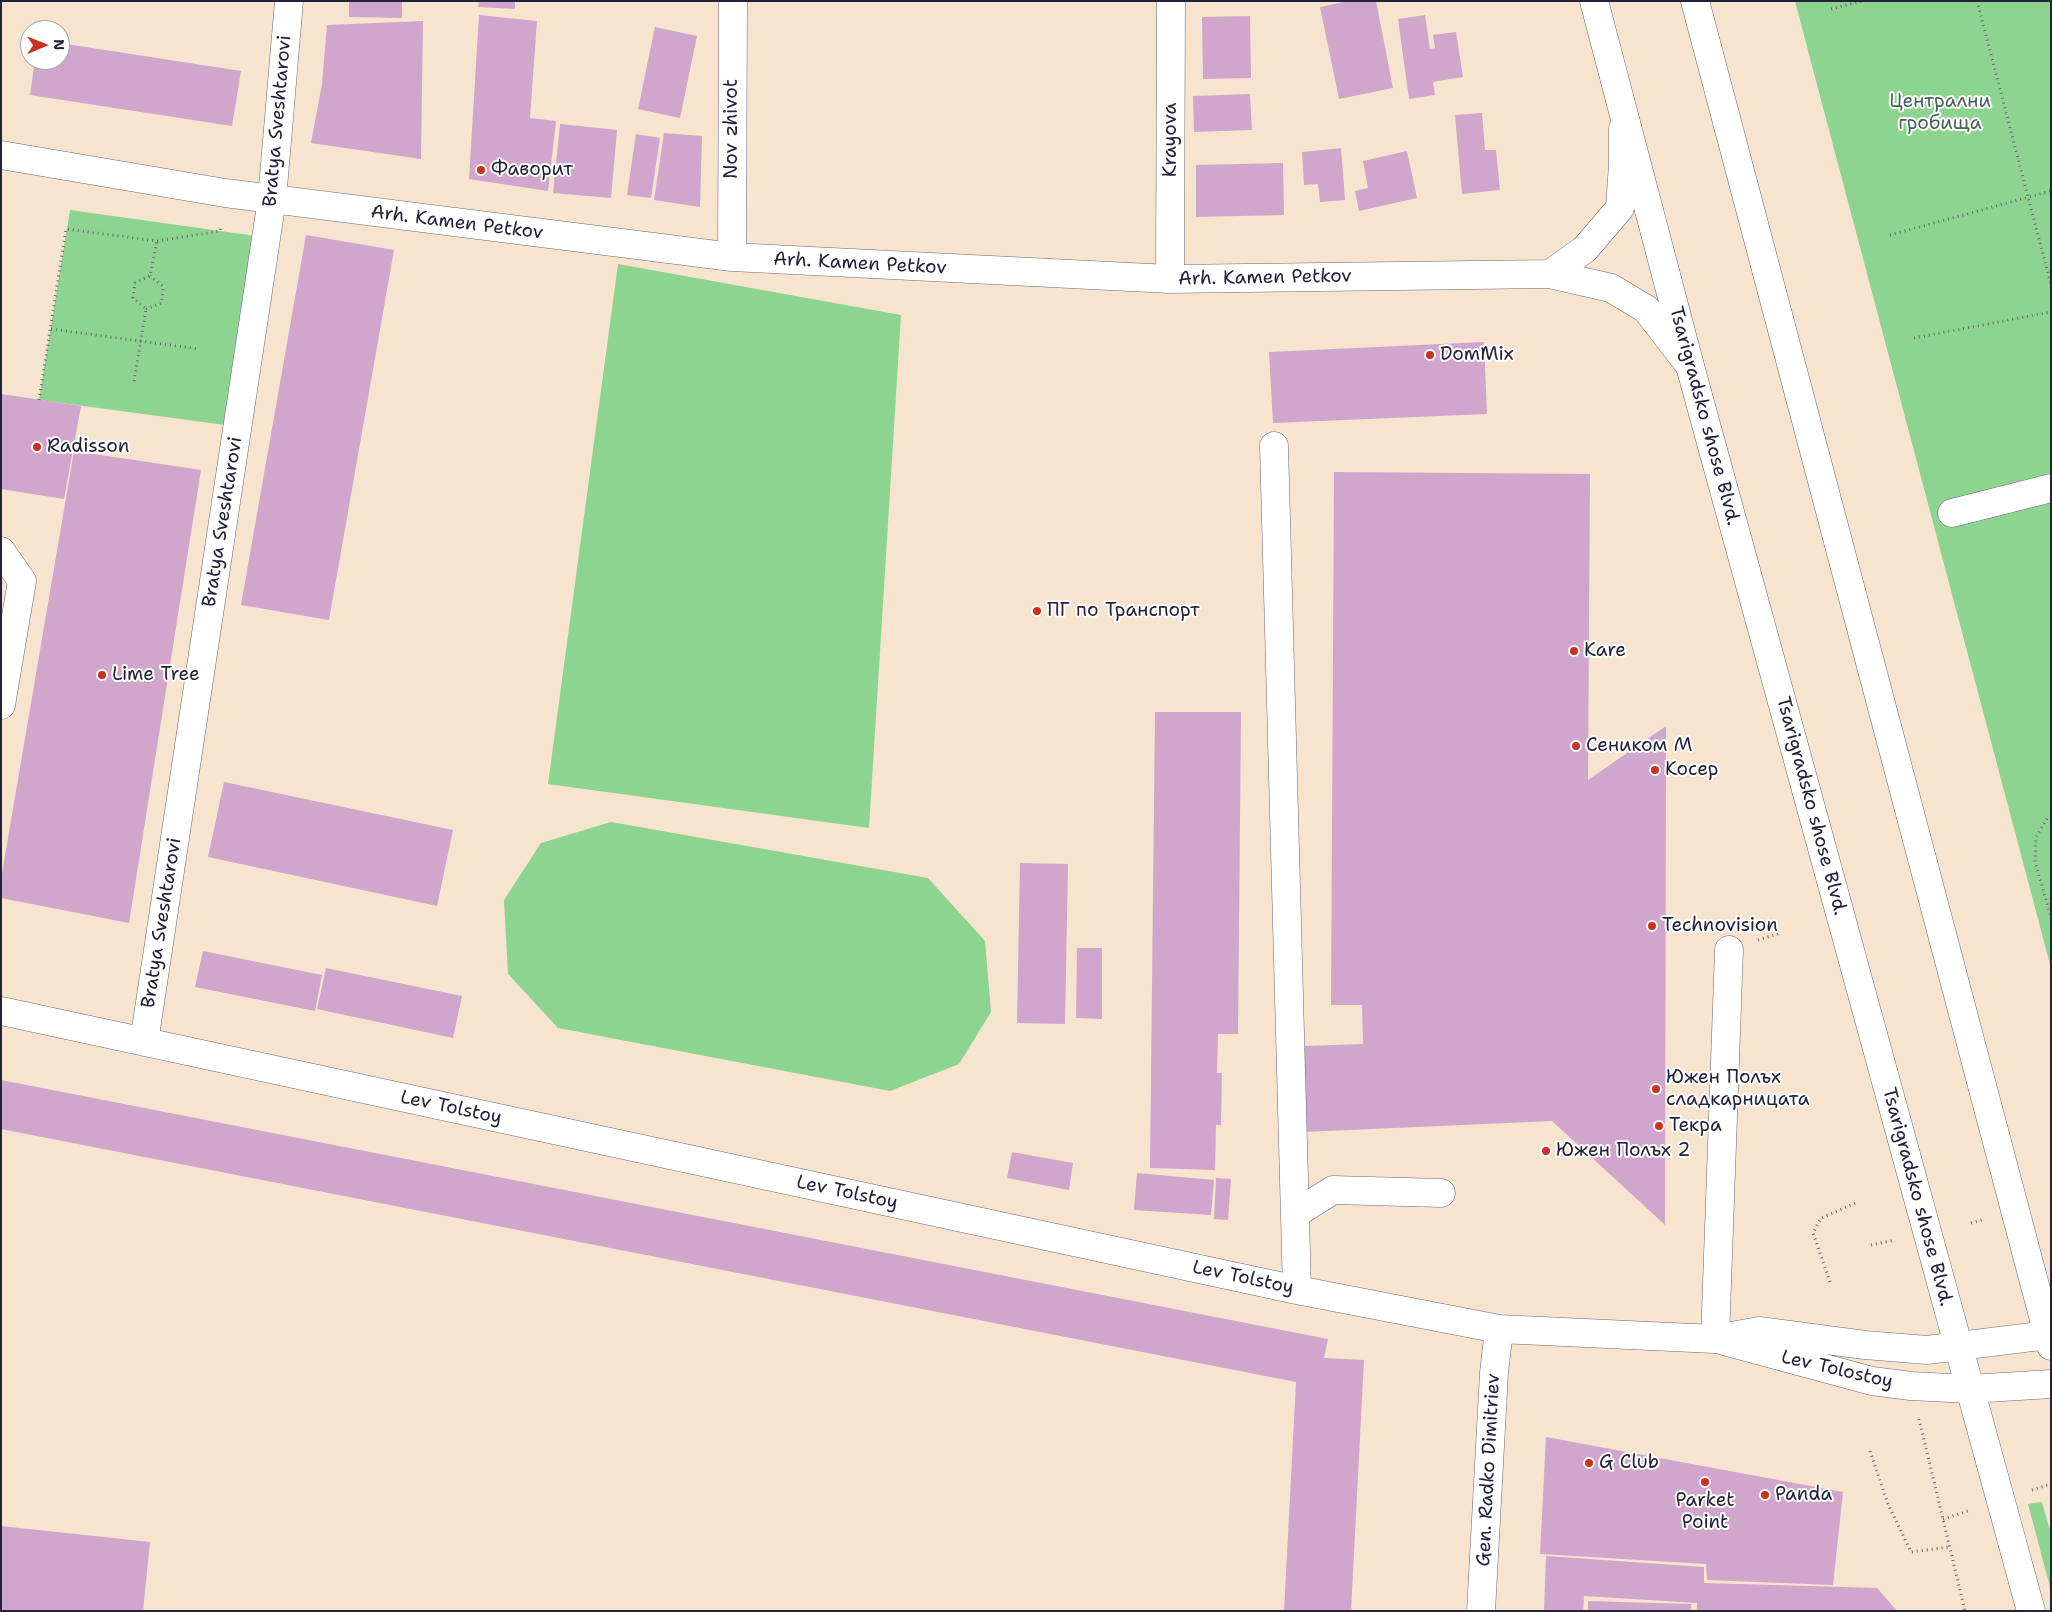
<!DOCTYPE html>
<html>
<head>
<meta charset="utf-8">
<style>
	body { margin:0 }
	#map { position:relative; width:2052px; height:1612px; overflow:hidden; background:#f6e4cf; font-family:"Shantell Sans",sans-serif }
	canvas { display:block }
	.frame { position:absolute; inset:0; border:2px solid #22223b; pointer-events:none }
	.north { position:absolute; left:20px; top:20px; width:50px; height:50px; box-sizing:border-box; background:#fff; border:1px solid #a7a7b1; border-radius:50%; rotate:89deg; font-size:14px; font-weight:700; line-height:20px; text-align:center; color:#22223b }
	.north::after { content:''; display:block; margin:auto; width:18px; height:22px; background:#c8321e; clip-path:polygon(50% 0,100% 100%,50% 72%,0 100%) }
</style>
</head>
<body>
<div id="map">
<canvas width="2052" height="1612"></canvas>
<div class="frame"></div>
<div class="north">N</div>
</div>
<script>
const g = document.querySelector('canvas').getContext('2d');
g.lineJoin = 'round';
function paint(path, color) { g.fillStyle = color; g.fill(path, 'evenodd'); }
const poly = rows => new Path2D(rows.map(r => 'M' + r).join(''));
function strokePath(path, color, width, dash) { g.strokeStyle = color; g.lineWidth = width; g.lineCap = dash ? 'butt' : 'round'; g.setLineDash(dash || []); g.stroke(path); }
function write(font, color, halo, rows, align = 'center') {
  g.font = font + ' "Shantell Sans",sans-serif'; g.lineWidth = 4; g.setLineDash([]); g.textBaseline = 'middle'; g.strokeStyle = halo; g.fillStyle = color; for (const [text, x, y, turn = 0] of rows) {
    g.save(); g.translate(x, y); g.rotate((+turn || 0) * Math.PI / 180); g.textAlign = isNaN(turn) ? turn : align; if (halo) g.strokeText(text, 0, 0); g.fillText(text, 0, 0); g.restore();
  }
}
paint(poly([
	[1795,1,2051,1,2051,968,1816,81],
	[70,210,256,236,225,425,39,400],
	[618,264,901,315,869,828,548,784],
	[611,822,928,878,985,941,991,1012,959,1064,890,1091,558,1028,508,974,504,900,541,843],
	[2042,1502,2051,1534,2051,1591,2028,1504]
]), '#8cd490');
paint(poly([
	[349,1,402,1,402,18,349,17],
	[479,1,515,1,515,9,478,7],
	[1348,1,1376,1,1393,88,1339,99,1320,7],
	[479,15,537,21,530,118,556,121,548,191,469,179],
	[1425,15,1430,49,1435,48,1433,35,1456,32,1463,77,1433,82,1435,95,1409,99,1398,19],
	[1250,16,1251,78,1203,79,1202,17],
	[423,21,421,159,311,143,322,84,327,25],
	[655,27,697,36,680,118,638,109],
	[60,43,241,71,232,126,30,95,35,60,60,60],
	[1250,94,1252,130,1194,132,1193,96],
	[1482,113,1485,150,1496,150,1500,190,1462,194,1455,115],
	[560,124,617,130,611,198,553,193],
	[664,133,702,136,700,207,654,200],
	[636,134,660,138,651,198,627,195],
	[1341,148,1345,200,1320,202,1318,184,1304,185,1302,152],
	[1407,151,1417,198,1359,211,1355,191,1368,188,1363,161],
	[1283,163,1284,215,1196,217,1196,165],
	[306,235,394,250,329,620,241,605],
	[1484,342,1487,414,1273,423,1269,352],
	[1,394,81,406,64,499,1,489],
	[74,451,201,470,129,923,1,898,1,879],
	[1334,472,1590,474,1588,780,1666,726,1665,1225,1552,1121,1304,1132,1305,1046,1363,1044,1362,1005,1331,1005],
	[1155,712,1241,712,1238,1034,1218,1034,1217,1073,1222,1073,1221,1125,1216,1125,1215,1170,1150,1168],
	[224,782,453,830,437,906,208,857],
	[1020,863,1068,864,1065,1024,1017,1023],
	[1077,948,1102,948,1102,1019,1076,1018],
	[203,951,322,975,315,1011,195,987],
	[326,968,462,996,453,1038,317,1009],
	[1,1080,1328,1339,1324,1358,1364,1360,1351,1611,1284,1611,1296,1382,1,1129],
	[1012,1152,1073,1163,1069,1190,1007,1178],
	[1137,1173,1214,1180,1211,1215,1134,1210],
	[1216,1178,1231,1179,1228,1220,1214,1219],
	[1546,1437,1843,1492,1833,1585,1707,1580,1706,1564,1540,1554],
	[1,1526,150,1542,143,1611,1,1611],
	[1546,1556,1704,1567,1704,1583,1877,1588,1897,1611,1697,1611,1697,1603,1584,1596,1583,1611,1544,1611],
	[1588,1601,1691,1604,1691,1611,1588,1611]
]), '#d0a6cc');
const minor = poly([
	[1,155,225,193,732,257,1170,279,1550,274,1611,288,1646,309,1690,366],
	[732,257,733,1],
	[1550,274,1585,249,1620,208,1623,164,1623,129],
	[1170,279,1171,1],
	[1274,446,1297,1290],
	[1952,513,2051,488],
	[1,551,22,581,1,705],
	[1,1011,1297,1290,1499,1329,1715,1339,1759,1331,1865,1345,1927,1350,2048,1335],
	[144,1042,272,199,289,1],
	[1295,1214,1333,1190,1441,1193],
	[1715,1339,1729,950],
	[1724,1341,1872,1381,1911,1386,1970,1389,2051,1384],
	[1481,1611,1494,1373,1499,1329]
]);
const major = poly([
	[1594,1,1690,366,2031,1611],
	[1695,1,2051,1346]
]);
strokePath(minor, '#6c666f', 29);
strokePath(major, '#6c666f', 29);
strokePath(poly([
	[1977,1,2051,285],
	[1831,9,1862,1],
	[1890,235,2051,191],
	[146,309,162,303,163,286,150,276],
	[51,329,199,349],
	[1914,338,2051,312],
	[134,381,146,309,133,298,135,283,150,276,157,241],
	[39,400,66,229,157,241,220,231,221,225],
	[2051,816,2048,817,2036,837,2035,862,2051,917],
	[1758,940,1781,933],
	[1971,1223,1985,1219],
	[1871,1245,1895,1240],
	[1830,1282,1813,1233,1821,1218,1858,1202],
	[1919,1419,1965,1611],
	[1870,1451,1888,1504,1911,1552,1949,1547],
	[2032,1490,2051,1484],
	[1943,1519,1971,1510]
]), '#6c666f', 3, [1, 4]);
strokePath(minor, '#fff', 28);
strokePath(major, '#fff', 28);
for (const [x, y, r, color] of [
	[481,170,5,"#c8321e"],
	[1430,355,5,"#c8321e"],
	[37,447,5,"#c8321e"],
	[1037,611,5,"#c8321e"],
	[1574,651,5,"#c8321e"],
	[102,675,5,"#c8321e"],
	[1576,746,5,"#c8321e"],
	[1655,770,5,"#c8321e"],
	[1652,926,5,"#c8321e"],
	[1656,1089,5,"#c8321e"],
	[1659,1126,5,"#c8321e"],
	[1546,1151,5,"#c8321e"],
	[1589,1463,5,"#c8321e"],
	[1705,1482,5,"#c8321e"],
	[1765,1495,5,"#c8321e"]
]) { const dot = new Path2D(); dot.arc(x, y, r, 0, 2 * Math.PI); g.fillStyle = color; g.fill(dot); strokePath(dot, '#fff', 2); }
write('19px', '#476059', '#fff', [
	["Централни",1940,102],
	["гробища",1940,124]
]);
write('19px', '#22223b', '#fff', [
	["Bratya Sveshtarovi",278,121,-85],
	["Nov zhivot",732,129,-90],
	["Krayova",1171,140,-90],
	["Arh. Kamen Petkov",457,223,7],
	["Arh. Kamen Petkov",860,264,3],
	["Arh. Kamen Petkov",1265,278,-1],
	["Tsarigradsko shose Blvd.",1704,416,75],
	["Bratya Sveshtarovi",223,522,-81],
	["Tsarigradsko shose Blvd.",1811,806,75],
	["Bratya Sveshtarovi",162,923,-81],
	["Lev Tolstoy",451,1108,12],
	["Lev Tolstoy",847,1193,12],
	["Tsarigradsko shose Blvd.",1917,1197,75],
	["Lev Tolstoy",1243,1278,12],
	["Lev Tolostoy",1837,1370,13],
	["Gen. Radko Dimitriev",1489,1470,-87]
]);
write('19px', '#22223b', '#fff', [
	["Фаворит",491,170],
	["DomMix",1440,355],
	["Radisson",47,447],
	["ПГ по Транспорт",1047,611],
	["Kare",1584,651],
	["Lime Tree",112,675],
	["Сеником М",1586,746],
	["Косер",1665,770],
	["Technovision",1662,926],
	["Южен Полъх",1666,1078],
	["сладкарницата",1666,1100],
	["Текра",1669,1126],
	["Южен Полъх 2",1556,1151],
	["G Club",1599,1463],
	["Panda",1775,1495],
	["Parket",1705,1501,"center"],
	["Point",1705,1523,"center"]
], 'left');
</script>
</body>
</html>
